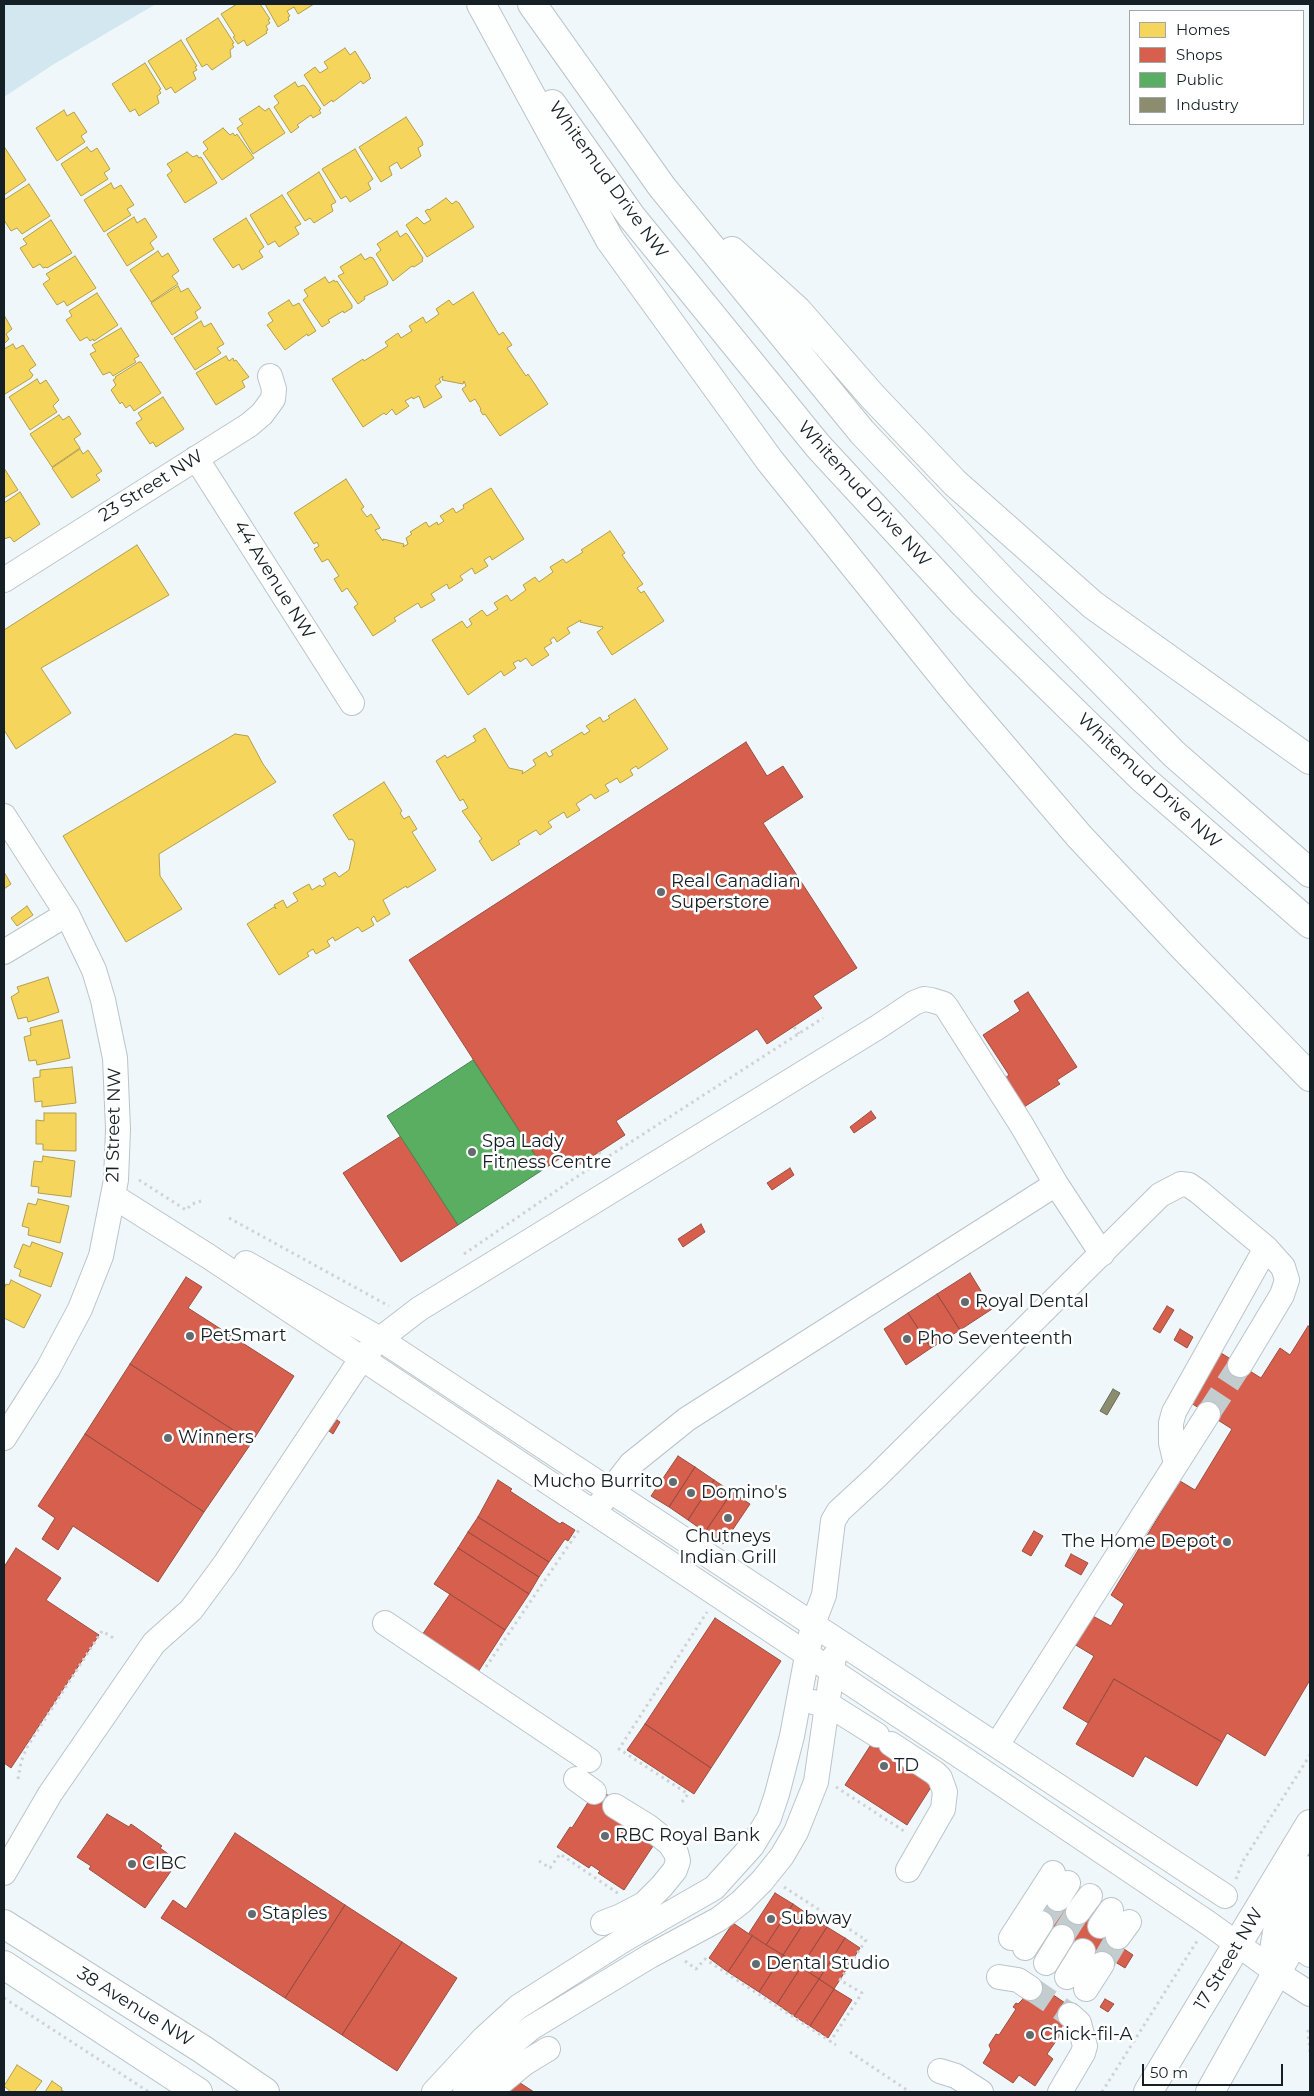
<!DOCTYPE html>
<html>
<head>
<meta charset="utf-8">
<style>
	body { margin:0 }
	#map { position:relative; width:1314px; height:2096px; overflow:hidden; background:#eff7fa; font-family:Montserrat,sans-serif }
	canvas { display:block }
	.frame { position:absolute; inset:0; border:5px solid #142025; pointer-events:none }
	.legend { position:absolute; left:1129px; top:10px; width:175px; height:115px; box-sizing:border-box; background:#fff; border:1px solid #a1a6a8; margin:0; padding:6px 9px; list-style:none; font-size:15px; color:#142025 }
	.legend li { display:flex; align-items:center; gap:10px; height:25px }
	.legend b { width:25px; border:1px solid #a1a6a8 }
	.scale { position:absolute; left:1142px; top:2064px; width:141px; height:22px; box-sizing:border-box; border:2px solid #142025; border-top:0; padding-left:6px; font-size:15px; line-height:18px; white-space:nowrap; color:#142025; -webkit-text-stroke:4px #fff; paint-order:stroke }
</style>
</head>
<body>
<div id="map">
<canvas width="1314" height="2096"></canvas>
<div class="frame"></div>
<ul class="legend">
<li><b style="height:14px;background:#f6d55c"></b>Homes</li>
<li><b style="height:14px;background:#d6604d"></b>Shops</li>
<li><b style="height:14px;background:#5aae61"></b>Public</li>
<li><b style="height:14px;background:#8c8c6e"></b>Industry</li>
</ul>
<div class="scale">50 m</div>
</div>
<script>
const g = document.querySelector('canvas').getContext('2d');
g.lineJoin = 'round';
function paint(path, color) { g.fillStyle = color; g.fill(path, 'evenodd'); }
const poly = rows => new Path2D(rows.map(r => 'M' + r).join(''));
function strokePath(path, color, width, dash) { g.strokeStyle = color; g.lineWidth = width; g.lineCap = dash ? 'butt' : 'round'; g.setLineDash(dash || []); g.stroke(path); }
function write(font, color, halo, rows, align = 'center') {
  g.font = font + ' Montserrat,sans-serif'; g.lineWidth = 5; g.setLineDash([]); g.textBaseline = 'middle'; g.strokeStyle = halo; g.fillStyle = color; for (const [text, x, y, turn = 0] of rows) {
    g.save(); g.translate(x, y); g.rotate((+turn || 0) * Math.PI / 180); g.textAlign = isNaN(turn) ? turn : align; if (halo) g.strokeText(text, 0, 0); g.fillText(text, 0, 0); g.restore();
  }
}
paint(poly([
	[4,4,156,4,54,64,4,97]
]), '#d3e7f0');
const homes = poly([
	[237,4,260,4,270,19,268,20,270,23,266,26,268,30,266,31,267,33,247,46,244,40,238,44,233,37,235,36,221,14,237,4],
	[265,4,314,4,298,14,294,7,287,11,290,16,288,17,289,20,278,27,265,4],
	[218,18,234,43,232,44,234,47,230,50,231,57,212,70,207,64,202,67,186,39,218,18],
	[181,40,197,66,195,67,197,70,193,72,196,79,175,93,171,87,166,90,148,61,181,40],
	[345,48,350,55,355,51,370,75,369,76,371,78,363,84,361,81,333,102,332,100,324,106,304,75,315,67,320,73,328,68,324,62,345,48],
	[145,63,161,89,159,90,161,93,157,96,159,103,139,116,135,109,130,112,112,84,145,63],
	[295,82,298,87,303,85,305,86,321,109,319,110,321,113,313,118,311,115,297,125,299,127,291,133,274,107,279,103,274,96,295,82],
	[259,106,265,111,269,108,285,133,253,154,237,128,243,124,239,119,259,106],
	[64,110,67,116,74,112,87,132,81,136,85,142,82,144,57,161,36,128,64,110],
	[406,117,422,141,423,145,418,148,421,156,401,169,397,162,389,167,392,175,381,182,359,147,406,117],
	[223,128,230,135,233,133,235,136,237,134,254,158,222,180,203,153,208,149,203,142,223,128],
	[87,147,91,152,97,148,110,169,104,173,108,179,81,196,61,164,87,147],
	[5,148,26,180,4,195,4,149,5,148],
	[355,149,373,179,368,183,371,189,350,202,346,196,341,199,322,169,355,149],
	[187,152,193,157,197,155,199,158,201,157,217,183,185,203,167,175,172,171,167,164,187,152],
	[319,172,336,202,331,205,333,211,314,223,310,218,305,221,287,193,319,172],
	[111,183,114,189,121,185,134,205,127,209,131,215,104,232,84,200,111,183],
	[29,184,50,216,22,234,17,228,11,231,4,220,4,200,29,184],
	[282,195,301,224,295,227,299,234,279,247,275,241,268,245,250,215,282,195],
	[446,198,452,204,456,201,459,203,474,227,427,257,406,225,417,217,424,224,431,220,425,211,428,209,429,210,446,198],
	[134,217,137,223,145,218,157,237,150,243,154,249,127,266,107,234,134,217],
	[246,218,264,247,259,251,263,257,242,270,239,264,233,268,213,239,246,218],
	[51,220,72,253,47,268,46,267,43,268,40,264,33,268,20,248,27,244,23,239,51,220],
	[397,231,400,237,406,233,408,235,423,258,422,260,423,261,414,267,412,266,393,281,376,254,381,250,377,244,397,231],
	[158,251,162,257,168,253,179,271,172,276,178,284,151,302,130,270,158,251],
	[361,254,365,260,370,257,373,258,388,282,387,285,364,297,365,299,358,304,338,276,344,273,340,267,361,254],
	[75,256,96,288,67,306,64,301,57,305,43,284,50,279,46,274,75,256],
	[325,277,329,283,334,280,335,282,337,281,352,305,352,308,344,313,343,311,328,320,330,322,322,327,303,300,308,296,304,290,325,277],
	[178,286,181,292,188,288,201,308,195,312,198,318,172,335,151,303,178,286],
	[473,292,499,335,503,332,512,345,507,348,526,376,528,374,548,404,500,436,485,414,483,415,480,410,481,409,475,399,470,402,462,389,466,386,464,381,463,384,442,380,443,376,439,379,441,382,435,386,442,397,424,408,419,396,413,399,412,397,405,401,409,406,396,415,392,409,386,415,384,413,363,427,332,379,363,359,364,361,388,346,385,342,398,333,401,338,412,331,409,326,423,317,426,323,439,314,436,309,449,300,453,305,473,292],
	[97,293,118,325,94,341,93,339,90,341,87,337,80,341,66,320,72,316,69,311,97,293],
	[289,300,293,306,299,303,316,331,308,336,307,334,285,350,267,325,273,321,268,313,289,300],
	[4,315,12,329,6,334,9,339,4,344,4,315],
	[201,321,204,327,211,323,224,344,217,348,221,353,195,370,174,338,201,321],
	[121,328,139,356,134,359,136,362,113,376,110,372,103,375,90,354,96,351,92,345,121,328],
	[13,344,16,349,23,345,36,365,29,370,33,375,31,378,5,394,4,392,4,349,13,344],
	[226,356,229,361,233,358,234,361,236,360,249,377,242,381,245,387,216,405,196,373,226,356],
	[139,362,141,362,161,393,134,411,130,405,126,408,122,402,120,404,111,390,116,385,113,380,116,378,115,377,139,362],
	[37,379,40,384,46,380,59,400,53,406,57,412,30,430,9,397,37,379],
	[163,397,184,429,156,447,153,442,150,444,136,423,142,419,138,413,163,397],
	[59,415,63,420,69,416,81,434,74,439,80,448,52,467,30,434,59,415],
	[80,449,83,454,88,450,102,471,96,475,100,480,72,498,52,468,80,449],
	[4,468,18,490,4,498,4,468],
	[346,479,364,507,361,509,367,517,371,514,380,528,375,530,383,541,383,539,404,544,403,547,408,544,406,538,412,534,410,532,426,522,429,527,437,522,438,525,444,521,440,516,453,508,456,513,464,508,463,505,491,488,524,539,492,560,490,556,484,560,488,566,475,574,472,568,460,576,463,580,449,589,447,584,431,594,435,600,421,608,418,603,394,618,396,621,373,636,354,607,358,604,347,588,342,592,334,579,339,576,328,559,322,562,314,549,319,546,317,542,314,544,294,513,346,479],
	[20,492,40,524,14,542,10,537,4,539,4,503,20,492],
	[610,531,625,553,622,555,643,584,637,588,641,593,644,591,664,621,612,655,597,632,603,628,602,626,601,627,580,622,581,620,567,628,570,633,557,642,554,637,550,640,552,643,544,648,549,655,532,666,526,658,520,662,519,660,513,663,516,668,504,676,501,671,468,695,432,640,462,621,467,628,472,624,469,619,482,610,487,616,498,609,494,603,507,595,511,601,526,590,523,585,535,577,539,582,553,572,550,567,563,559,566,563,583,552,581,550,610,531],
	[137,545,169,595,41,668,71,713,16,749,4,730,4,630,137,545],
	[635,699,668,749,638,769,636,766,630,770,633,775,620,783,617,778,605,785,609,791,595,799,591,794,576,804,580,810,567,818,564,812,548,822,552,827,540,835,536,830,518,841,520,844,492,861,479,841,482,839,462,811,468,808,463,799,460,801,436,761,445,755,447,758,476,741,473,736,485,728,509,768,523,771,522,774,536,765,533,760,546,752,549,757,553,755,551,751,582,732,584,735,590,731,586,726,600,717,603,722,610,718,608,716,635,699],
	[235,734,248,736,263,764,276,782,159,854,160,876,182,909,126,942,63,836,235,734],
	[384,782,402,811,400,813,404,819,409,816,417,829,412,832,436,870,407,888,406,886,383,900,390,914,377,922,374,916,371,919,374,925,362,932,358,927,335,941,333,937,327,941,330,946,316,954,313,949,307,953,309,956,279,975,247,924,274,907,276,909,274,905,283,900,287,908,291,905,298,901,293,893,309,884,312,890,320,885,322,887,326,884,323,879,335,872,339,877,349,870,355,843,352,839,349,840,333,815,384,782],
	[4,872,11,884,4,889,4,872],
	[27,906,33,915,17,926,11,918,27,906],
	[48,977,59,1012,28,1022,27,1017,18,1019,11,997,19,992,17,987,48,977],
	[62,1020,70,1058,37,1065,36,1060,29,1061,24,1037,31,1035,30,1028,62,1020],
	[72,1067,76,1103,42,1107,42,1101,35,1102,33,1078,40,1077,40,1070,72,1067],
	[44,1113,76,1113,76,1151,43,1150,43,1144,36,1144,36,1120,44,1121,44,1113],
	[43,1156,75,1161,71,1197,38,1193,39,1187,31,1186,34,1161,42,1162,43,1156],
	[38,1199,69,1206,60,1243,28,1235,29,1228,22,1226,28,1203,36,1205,38,1199],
	[32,1242,63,1253,51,1287,19,1276,21,1270,14,1267,23,1244,30,1247,32,1242],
	[11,1280,41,1295,24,1328,4,1318,4,1289,6,1284,9,1285,11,1280],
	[17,2065,42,2081,34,2092,11,2092,4,2086,17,2065],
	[52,2081,62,2088,61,2090,65,2092,45,2092,52,2081]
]);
paint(homes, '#f6d55c');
strokePath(homes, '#b29f4c', 1);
const shops = poly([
	[746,742,767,776,783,766,803,797,763,823,857,968,813,996,822,1008,767,1044,757,1029,616,1121,625,1135,599,1152,571,1170,562,1157,544,1169,409,960,746,742],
	[1028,992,1077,1067,1057,1080,1060,1084,1024,1107,1005,1078,1009,1075,983,1035,1020,1011,1014,1001,1028,992],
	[871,1111,876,1118,854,1133,850,1127,871,1111],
	[401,1136,458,1225,401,1262,343,1173,401,1136],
	[790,1168,794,1175,772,1190,767,1183,790,1168],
	[701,1224,705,1232,683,1247,678,1239,701,1224],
	[970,1273,992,1309,960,1330,937,1294,970,1273],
	[186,1277,202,1287,188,1308,294,1376,252,1442,130,1364,186,1277],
	[937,1294,960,1330,931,1348,908,1313,937,1294],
	[1167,1306,1174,1310,1160,1333,1153,1329,1167,1306],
	[908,1313,931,1348,906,1365,884,1329,908,1313],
	[1308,1326,1310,1327,1310,1680,1265,1756,1227,1733,1222,1742,1114,1679,1088,1723,1063,1708,1094,1656,1074,1644,1091,1615,1111,1626,1124,1604,1111,1595,1180,1481,1195,1490,1232,1429,1191,1403,1221,1353,1261,1378,1280,1348,1290,1355,1308,1326],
	[1180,1329,1193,1337,1187,1348,1174,1340,1180,1329],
	[130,1364,252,1442,204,1512,85,1434,130,1364],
	[337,1420,340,1422,333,1434,329,1431,337,1420],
	[85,1434,204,1512,158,1582,73,1526,58,1550,42,1539,55,1518,38,1506,85,1434],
	[678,1456,695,1467,669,1507,651,1496,678,1456],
	[695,1467,714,1480,688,1520,669,1507,695,1467],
	[498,1480,512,1489,510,1491,560,1524,562,1522,575,1530,568,1541,565,1539,549,1562,478,1517,498,1480],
	[714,1480,732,1492,705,1532,688,1520,714,1480],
	[732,1492,750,1504,723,1544,705,1532,732,1492],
	[478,1517,549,1562,539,1577,468,1532,478,1517],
	[1034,1531,1043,1536,1031,1556,1022,1551,1034,1531],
	[468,1532,539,1577,529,1594,458,1548,468,1532],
	[16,1548,61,1578,46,1600,99,1635,11,1768,4,1763,4,1567,16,1548],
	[458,1548,529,1594,505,1630,434,1584,458,1548],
	[1071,1554,1088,1563,1081,1575,1065,1566,1071,1554],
	[450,1594,505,1630,478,1672,422,1635,450,1594],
	[715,1618,781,1661,711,1768,645,1724,715,1618],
	[1114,1679,1222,1742,1197,1786,1145,1756,1133,1777,1076,1744,1114,1679],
	[645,1724,711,1768,694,1794,627,1750,645,1724],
	[881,1729,935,1781,907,1825,845,1785,881,1729],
	[597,1788,618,1802,655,1843,624,1890,598,1873,600,1871,591,1865,589,1868,557,1847,570,1827,572,1828,597,1788],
	[107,1814,129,1827,131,1824,162,1846,160,1848,178,1861,145,1908,89,1869,91,1866,77,1857,107,1814],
	[235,1833,345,1905,285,1998,161,1918,173,1900,186,1909,235,1833],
	[1048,1892,1124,1942,1121,1947,1133,1955,1125,1968,1112,1960,1107,1967,1032,1918,1048,1892],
	[775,1893,793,1904,766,1945,749,1933,775,1893],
	[793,1904,809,1915,783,1955,766,1945,793,1904],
	[345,1905,402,1942,342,2035,285,1998,345,1905],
	[809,1915,827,1927,801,1967,783,1955,809,1915],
	[733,1923,752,1936,728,1972,709,1958,733,1923],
	[827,1927,845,1938,819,1979,801,1967,827,1927],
	[752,1936,783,1955,759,1992,728,1972,752,1936],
	[845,1938,860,1948,834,1989,819,1979,845,1938],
	[402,1942,457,1978,397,2071,342,2035,402,1942],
	[783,1955,801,1967,777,2004,759,1992,783,1955],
	[801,1967,819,1979,794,2016,777,2004,801,1967],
	[819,1979,834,1989,810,2026,794,2016,819,1979],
	[1034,1982,1074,2009,1058,2032,1061,2034,1047,2054,1053,2059,1035,2086,1019,2075,1013,2083,983,2063,991,2050,989,2045,996,2034,999,2035,1016,2009,1013,2007,1016,2003,1018,2004,1022,2000,1034,1982],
	[834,1989,852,2000,828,2038,810,2026,834,1989],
	[1105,1999,1114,2004,1108,2012,1100,2007,1105,1999],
	[511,2077,534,2092,501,2092,511,2077]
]);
paint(shops, '#d6604d');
strokePath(shops, '#9c4d41', 1);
const public = poly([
	[473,1060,544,1169,458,1225,387,1116,473,1060]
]);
paint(public, '#5aae61');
strokePath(public, '#45834f', 1);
const industry = poly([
	[1113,1389,1120,1393,1107,1415,1100,1411,1113,1389]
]);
paint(industry, '#8c8c6e');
strokePath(industry, '#686c58', 1);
strokePath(poly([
	[1208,1414,1240,1365],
	[1041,1923,1058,1899],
	[1062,1937,1078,1912],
	[1102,1964,1118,1937],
	[1030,1988,1070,2015]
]), '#c3cccf', 24, [24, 12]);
const minor = poly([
	[196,458,352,703],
	[4,580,249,425,262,414,273,399,274,389,270,376],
	[4,816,67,914,94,970,103,1000,115,1058,118,1129,116,1180,101,1256,80,1309,48,1369,4,1438],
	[4,952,67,914],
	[113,1196,208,1256,981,1770,1208,1923,1276,1972,1310,1994],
	[246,1263,380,1339,1225,1896],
	[1176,1464,1171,1443,1171,1423,1174,1412,1266,1248],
	[601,1503,631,1464,687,1419,1056,1184],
	[385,1623,589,1760],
	[813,1702,834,1708,877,1735],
	[891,1744,935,1773,940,1778,945,1792,943,1809,908,1870],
	[997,1745,1208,1414],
	[576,1779,594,1792],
	[4,1873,50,1794,154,1643,191,1610,225,1564,362,1358,380,1339,419,1309,878,1027,914,1003,924,999,931,1000,944,1004,947,1008,1021,1124,1056,1184,1102,1254],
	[1058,1899,1068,1883],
	[1078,1912,1090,1896],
	[603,1923,621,1916,644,1904,662,1886,675,1870,678,1861,676,1853,670,1844,649,1827,615,1806],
	[1100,1926,1111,1910],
	[1279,1933,1310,1955],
	[1118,1937,1129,1922],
	[1011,1938,1053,1873],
	[1025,1948,1041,1923],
	[1046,1963,1062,1937],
	[999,1977,1018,1980,1030,1988],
	[1067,1977,1083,1951],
	[1086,1989,1102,1964],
	[940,2071,956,2076,981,2092],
	[434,2092,484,2038,518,2007,625,1939,714,1888,752,1846,769,1818,777,1794,792,1736,813,1624,824,1595,833,1521,839,1511,877,1476,1160,1195,1181,1184,1189,1185,1199,1192,1266,1248,1283,1267,1287,1280,1282,1295,1240,1365],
	[465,2092,501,2053,531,2028,650,1956,719,1919,741,1902,762,1881,782,1856,796,1832,816,1782,834,1657],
	[489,2092,525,2063,548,2049],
	[1060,2092,1083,2053,1085,2046,1079,2023,1070,2015]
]);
const major = poly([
	[4,1924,202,2049,265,2092],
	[4,1965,198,2092],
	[1275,1967,1274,1950,1277,1932,1288,1907,1310,1870],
	[1148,2092,1310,1824],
	[1210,2092,1310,1913]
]);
const highway = poly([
	[481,4,610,240,770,461,956,692,1079,836,1185,949,1310,1077],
	[532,4,662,187,862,432,1005,583,1174,754,1310,873],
	[552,104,631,216,818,446,963,603,1143,779,1310,924],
	[732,251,797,310,873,397,955,483,1093,605,1310,760]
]);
strokePath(minor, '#bbc4c8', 26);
strokePath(major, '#bbc4c8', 30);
strokePath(highway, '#bbc4c8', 30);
strokePath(poly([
	[794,1027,799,1034],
	[599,1152,604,1161],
	[139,1180,186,1210,192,1204,201,1201],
	[229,1218,389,1306],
	[464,1254,575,1178,823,1018],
	[486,1667,581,1527],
	[18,1779,21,1762,27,1747,102,1631,115,1639],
	[836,1787,907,1833],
	[682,1802,688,1794,619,1749,707,1612],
	[539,1861,550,1868,560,1854,619,1894],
	[1236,1879,1243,1861,1310,1755],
	[784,1887,866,1940,840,1980,862,1993,830,2042],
	[685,1961,696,1969,705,1959,836,2045],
	[4,1998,149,2092],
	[1308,2030,1310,2053],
	[850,2052,910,2092],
	[1102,2092,1197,1941]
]), '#d0d2d4', 3, [2.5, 4]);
strokePath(minor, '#fdfefe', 24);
strokePath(major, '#fdfefe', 28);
strokePath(highway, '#fdfefe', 28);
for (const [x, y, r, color] of [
	[661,892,5,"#616b70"],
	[472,1152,5,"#616b70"],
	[965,1302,5,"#616b70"],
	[190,1336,5,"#616b70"],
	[907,1339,5,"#616b70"],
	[168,1438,5,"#616b70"],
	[673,1482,5,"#616b70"],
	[691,1493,5,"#616b70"],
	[728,1518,5,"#616b70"],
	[1227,1542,5,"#616b70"],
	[884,1766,5,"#616b70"],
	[605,1836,5,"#616b70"],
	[132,1864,5,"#616b70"],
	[252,1914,5,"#616b70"],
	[771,1919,5,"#616b70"],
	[756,1964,5,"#616b70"],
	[1030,2035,5,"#616b70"]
]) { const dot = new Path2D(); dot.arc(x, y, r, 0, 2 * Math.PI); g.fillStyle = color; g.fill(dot); strokePath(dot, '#fff', 2); }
write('18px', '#142025', '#fff', [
	["Whitemud Drive NW",608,180,54],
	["23 Street NW",151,486,-32],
	["Whitemud Drive NW",864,494,48],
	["44 Avenue NW",274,580,58],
	["Whitemud Drive NW",1149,781,43],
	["21 Street NW",114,1125,-89],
	["17 Street NW",1229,1959,-59],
	["38 Avenue NW",135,2007,32]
]);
write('18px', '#142025', '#fff', [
	["Real Canadian",671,882],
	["Superstore",671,903],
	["Spa Lady",482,1142],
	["Fitness Centre",482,1163],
	["Royal Dental",975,1302],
	["PetSmart",200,1336],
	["Pho Seventeenth",917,1339],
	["Winners",178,1438],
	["Mucho Burrito",663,1482,"right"],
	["Domino's",701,1493],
	["Chutneys",728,1537,"center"],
	["Indian Grill",728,1558,"center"],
	["The Home Depot",1217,1542,"right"],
	["TD",894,1766],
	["RBC Royal Bank",615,1836],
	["CIBC",142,1864],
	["Staples",262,1914],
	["Subway",781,1919],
	["Dental Studio",766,1964],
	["Chick-fil-A",1040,2035]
], 'left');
</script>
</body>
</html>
